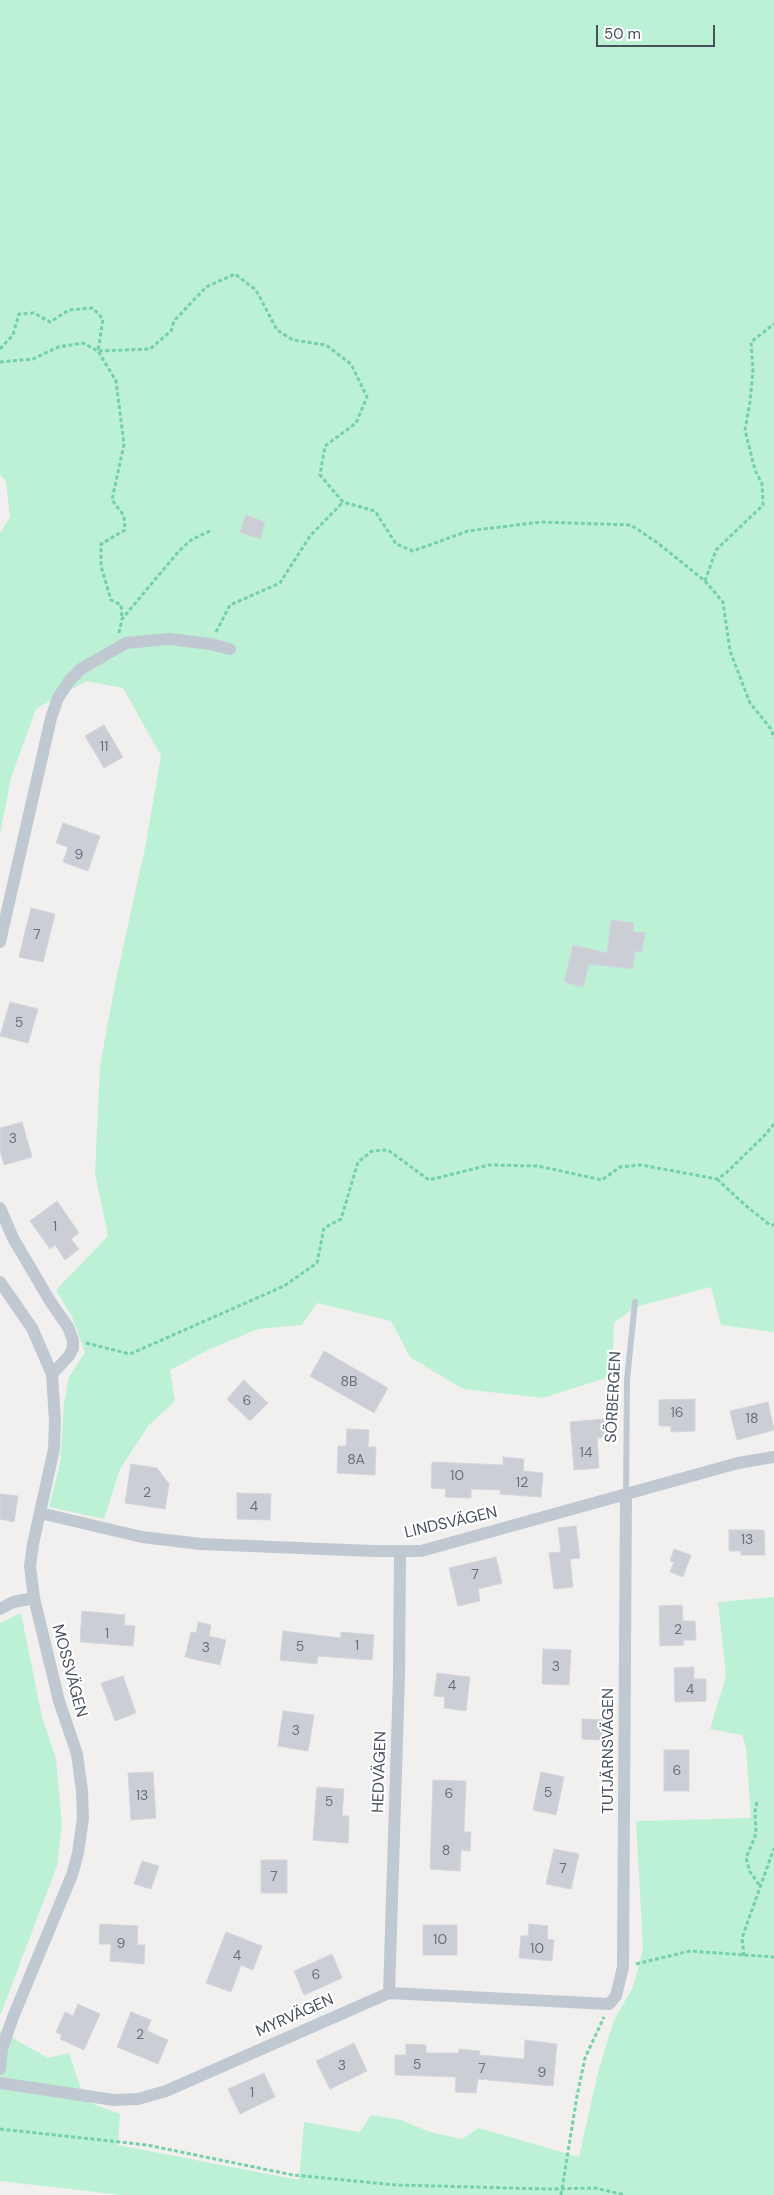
<!DOCTYPE html>
<html>
<head>
<meta charset="utf-8">
<style>
	body { margin:0 }
	#map { position:relative; width:774px; height:2195px; overflow:hidden; background:#f2f0ef; font-family:"DM Sans",sans-serif }
	canvas { display:block }
	.scale { position:absolute; left:596px; top:25px; width:119px; height:22px; box-sizing:border-box; border:2px solid #47515e; border-top:0; padding-left:6px; font-size:15px; line-height:18px; white-space:nowrap; color:#47515e; -webkit-text-stroke:4px #fff; paint-order:stroke }
</style>
</head>
<body>
<div id="map">
<canvas width="774" height="2195"></canvas>
<div class="scale">50 m</div>
</div>
<script>
const g = document.querySelector('canvas').getContext('2d');
g.lineJoin = 'round';
function paint(path, color) { g.fillStyle = color; g.fill(path, 'evenodd'); }
const poly = rows => new Path2D(rows.map(r => 'M' + r).join(''));
function strokePath(path, color, width, dash) { g.strokeStyle = color; g.lineWidth = width; g.lineCap = dash ? 'butt' : 'round'; g.setLineDash(dash || []); g.stroke(path); }
function write(font, color, halo, rows, align = 'center') {
  g.font = font + ' "DM Sans",sans-serif'; g.lineWidth = 4.5; g.setLineDash([]); g.textBaseline = 'middle'; g.strokeStyle = halo; g.fillStyle = color; for (const [text, x, y, turn = 0] of rows) {
    g.save(); g.translate(x, y); g.rotate((+turn || 0) * Math.PI / 180); g.textAlign = isNaN(turn) ? turn : align; if (halo) g.strokeText(text, 0, 0); g.fillText(text, 0, 0); g.restore();
  }
}
paint(poly([
	[0,0,774,0,774,1332,721,1325,711,1287,635,1307,614,1323,612,1376,543,1398,463,1389,410,1357,391,1321,317,1303,302,1325,258,1329,210,1349,170,1370,175,1401,149,1425,120,1469,104,1519,49,1507,60,1463,64,1404,69,1377,85,1352,72,1317,56,1290,108,1236,95,1173,100,1066,115,984,145,848,161,756,123,688,86,681,36,709,11,778,0,834,0,533,10,517,6,481,0,475],
	[774,1597,774,2195,121,2195,0,2181,0,2031,48,2058,69,2053,85,2101,120,2114,118,2145,299,2180,304,2122,360,2132,371,2115,401,2120,430,2132,462,2139,479,2128,579,2157,598,2072,614,2020,633,1987,643,1949,636,1821,751,1818,746,1747,742,1735,710,1729,726,1676,718,1602],
	[21,1613,42,1717,56,1759,62,1824,57,1866,0,2016,0,1623]
]), '#bdf1d5');
const building = poly([
	[246,515,265,522,260,539,240,532,246,515],
	[104,725,123,757,104,768,85,736,104,725],
	[63,823,100,836,88,871,63,862,68,847,56,843,63,823],
	[31,908,55,914,43,962,19,957,31,908],
	[611,920,634,923,633,932,645,933,642,952,635,951,633,969,589,964,583,987,564,982,573,945,607,953,611,920],
	[10,1002,38,1009,28,1043,0,1036,10,1002],
	[22,1122,32,1157,4,1165,0,1150,0,1128,22,1122],
	[57,1201,79,1233,71,1239,79,1249,65,1260,55,1245,50,1249,30,1221,57,1201],
	[324,1351,388,1388,374,1413,310,1376,324,1351],
	[244,1380,268,1403,250,1421,227,1399,244,1380],
	[695,1399,695,1431,671,1432,671,1426,659,1426,659,1400,695,1399],
	[768,1402,774,1430,737,1440,730,1411,768,1402],
	[604,1419,606,1437,597,1438,599,1468,574,1470,570,1422,604,1419],
	[347,1429,369,1430,368,1447,376,1447,375,1475,337,1473,338,1446,346,1446,347,1429],
	[503,1457,524,1459,523,1471,543,1473,541,1497,500,1494,501,1490,471,1489,471,1498,445,1497,446,1489,431,1488,432,1462,503,1465,503,1457],
	[131,1464,157,1468,169,1484,165,1509,125,1503,131,1464],
	[237,1493,271,1494,270,1520,237,1519,237,1493],
	[0,1494,18,1496,14,1522,0,1519,0,1494],
	[576,1526,580,1558,570,1559,573,1587,554,1589,549,1553,561,1552,558,1528,576,1526],
	[729,1530,764,1530,765,1555,741,1555,741,1551,729,1551,729,1530],
	[674,1549,691,1555,683,1577,670,1572,674,1562,670,1561,674,1549],
	[496,1557,502,1583,478,1589,480,1601,458,1606,449,1568,496,1557],
	[682,1605,683,1621,695,1621,696,1640,683,1640,684,1645,660,1646,659,1606,682,1605],
	[82,1611,125,1615,124,1625,135,1626,133,1646,80,1642,82,1611],
	[198,1622,211,1625,209,1636,226,1640,220,1665,185,1657,191,1632,196,1633,198,1622],
	[283,1631,341,1638,341,1632,374,1635,372,1660,318,1656,317,1664,280,1660,283,1631],
	[543,1649,571,1650,569,1685,542,1684,543,1649],
	[694,1667,694,1679,706,1679,706,1701,675,1702,674,1668,694,1667],
	[437,1673,470,1677,466,1711,444,1708,445,1697,434,1696,437,1673],
	[123,1676,136,1713,115,1721,101,1683,123,1676],
	[283,1711,314,1715,308,1751,278,1746,283,1711],
	[582,1719,603,1720,602,1740,582,1739,582,1719],
	[664,1750,689,1750,689,1791,664,1791,664,1750],
	[153,1772,156,1818,131,1820,128,1773,153,1772],
	[541,1772,564,1777,556,1815,533,1810,541,1772],
	[433,1780,466,1781,464,1832,471,1832,470,1851,461,1850,460,1871,430,1869,433,1780],
	[317,1787,344,1789,342,1816,349,1816,348,1843,313,1840,317,1787],
	[554,1849,579,1854,571,1889,546,1884,554,1849],
	[261,1860,287,1860,287,1893,261,1893,261,1860],
	[142,1861,159,1866,151,1889,134,1884,142,1861],
	[100,1924,138,1926,137,1945,145,1945,144,1964,110,1961,111,1944,99,1944,100,1924],
	[529,1924,548,1926,547,1939,554,1940,552,1961,519,1958,521,1936,528,1936,529,1924],
	[423,1925,457,1925,457,1955,423,1955,423,1925],
	[226,1932,262,1946,253,1970,241,1965,231,1992,206,1983,226,1932],
	[332,1954,342,1978,304,1995,294,1971,332,1954],
	[78,2004,100,2014,84,2050,60,2039,62,2035,56,2032,65,2012,73,2016,78,2004],
	[131,2012,151,2020,147,2031,168,2040,158,2064,117,2047,131,2012],
	[525,2040,557,2044,553,2086,478,2079,476,2093,455,2092,456,2077,395,2075,395,2055,406,2055,406,2044,426,2045,426,2053,458,2053,459,2049,480,2051,479,2055,524,2059,525,2040],
	[354,2043,367,2071,330,2089,316,2061,354,2043],
	[264,2073,275,2097,240,2114,228,2089,264,2073]
]);
paint(building, '#cbced5');
strokePath(building, '#d3d5db', 1);
strokePath(poly([
	[0,349,13,335,19,314,34,313,50,322,69,310,93,308,103,319,98,351,116,381,124,444,112,500,124,516,125,530,101,544,101,566,111,600,121,605,122,619],
	[0,362,33,359,58,347,83,343,98,351,150,349,171,331,174,321,206,287,235,274,256,290,277,330,293,340,326,345,351,364,367,397,356,423,325,446,320,475,343,502,375,511,396,544,413,551,468,531,541,522,631,525,659,544,705,581,723,602,730,651,750,703,771,729,774,738],
	[705,581,716,550,763,505,762,484,755,470,745,430,750,402,753,370,751,342,774,324],
	[216,632,230,605,280,583,310,536,343,502],
	[119,633,122,619,179,551,191,540,210,531],
	[717,1179,745,1205,770,1225,774,1225],
	[86,1343,130,1354,284,1286,317,1263,324,1228,341,1219,358,1162,372,1151,388,1150,429,1180,489,1165,538,1166,602,1180,620,1167,641,1165,717,1179,726,1173,764,1136,774,1124],
	[757,1802,755,1811,756,1834,746,1858,750,1872,760,1886],
	[744,1956,742,1938,774,1848],
	[636,1964,690,1951,774,1957],
	[0,2129,147,2145,293,2175,396,2185,549,2189,595,2188,625,2195],
	[561,2195,577,2096,585,2058,604,2017]
]), '#74d0ab', 3, [4, 2.5]);
strokePath(poly([
	[626,1494,627,1380,635,1302]
]), '#c0c8d2', 6);
strokePath(poly([
	[0,942,51,718,58,698,69,681,81,669,126,643,169,639,210,644,230,649],
	[0,1208,13,1238,50,1301,68,1327,73,1340,73,1348,69,1356,52,1374],
	[0,1282,32,1328,52,1374,55,1421,54,1449,33,1544,30,1566,34,1598,59,1701,77,1754,82,1791,83,1818,78,1853,72,1875,13,2017,2,2049,0,2069],
	[40,1513,142,1537,201,1544,372,1551,421,1551,738,1463,774,1457],
	[0,1609,13,1602,34,1598],
	[389,1993,399,1677,400,1552],
	[0,2083,114,2100,138,2099,166,2091,389,1993,609,2004,616,1996,623,1967,626,1494]
]), '#c0c8d2', 12);
write('14px', '#68707c', null, [
	["11",104,747],
	["9",79,855],
	["7",37,935],
	["5",19,1023],
	["3",13,1139],
	["1",55,1227],
	["8B",349,1382],
	["6",247,1401],
	["16",677,1413],
	["18",752,1419],
	["14",586,1453],
	["8A",356,1460],
	["10",457,1476],
	["12",522,1483],
	["2",147,1493],
	["4",254,1507],
	["13",747,1540],
	["7",475,1575],
	["2",678,1630],
	["1",107,1634],
	["1",357,1646],
	["5",300,1647],
	["3",206,1648],
	["3",556,1667],
	["4",452,1686],
	["4",690,1690],
	["3",296,1731],
	["6",677,1771],
	["5",548,1793],
	["6",449,1794],
	["13",142,1796],
	["5",329,1802],
	["8",446,1851],
	["7",563,1869],
	["7",274,1877],
	["10",440,1940],
	["9",121,1944],
	["10",537,1949],
	["4",237,1956],
	["6",316,1975],
	["2",140,2035],
	["5",417,2065],
	["3",342,2066],
	["7",482,2069],
	["9",542,2073],
	["1",252,2093]
]);
write('16px', '#47515e', '#fff', [
	["SÖRBERGEN",614,1397,-87],
	["LINDSVÄGEN",451,1523,-13],
	["MOSSVÄGEN",69,1671,75],
	["TUTJÄRNSVÄGEN",609,1751,-90],
	["HEDVÄGEN",380,1772,-88],
	["MYRVÄGEN",295,2016,-24]
]);
</script>
</body>
</html>
